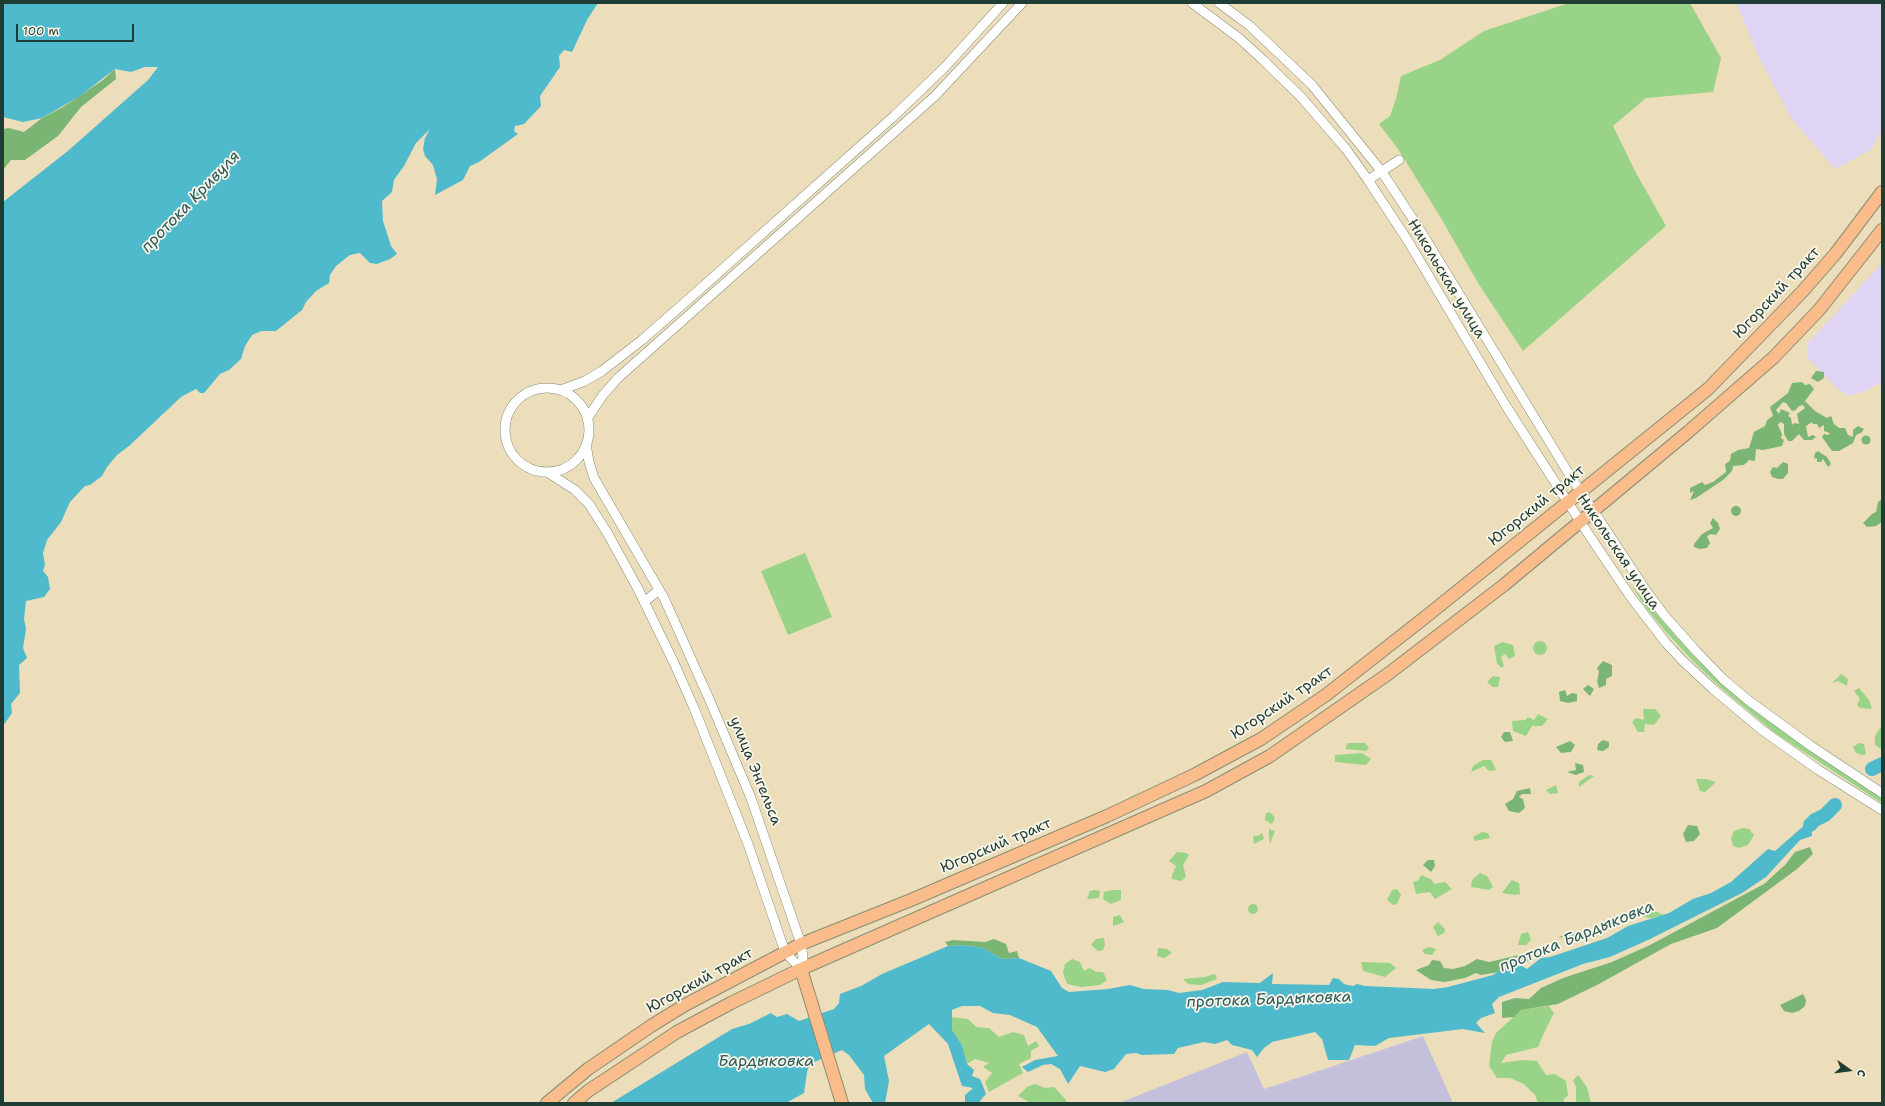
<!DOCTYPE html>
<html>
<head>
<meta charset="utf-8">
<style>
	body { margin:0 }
	#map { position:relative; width:1885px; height:1106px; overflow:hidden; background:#ecdeba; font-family:"Shantell Sans",sans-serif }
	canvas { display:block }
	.frame { position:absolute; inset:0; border:4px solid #1f3d34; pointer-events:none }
	.north { position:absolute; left:1829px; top:1050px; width:40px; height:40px; -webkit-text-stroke:3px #fbf7ec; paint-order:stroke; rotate:104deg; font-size:11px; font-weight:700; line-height:16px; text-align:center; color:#1f3d34 }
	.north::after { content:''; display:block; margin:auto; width:14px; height:18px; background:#1f3d34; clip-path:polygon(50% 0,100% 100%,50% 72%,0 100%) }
	.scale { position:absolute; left:16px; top:24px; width:118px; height:18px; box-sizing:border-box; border:2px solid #1f3d34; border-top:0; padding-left:5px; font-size:12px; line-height:14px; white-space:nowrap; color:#1f3d34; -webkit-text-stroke:3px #fbf7ec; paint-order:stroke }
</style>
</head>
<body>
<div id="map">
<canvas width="1885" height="1106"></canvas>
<div class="frame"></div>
<div class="north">С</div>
<div class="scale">100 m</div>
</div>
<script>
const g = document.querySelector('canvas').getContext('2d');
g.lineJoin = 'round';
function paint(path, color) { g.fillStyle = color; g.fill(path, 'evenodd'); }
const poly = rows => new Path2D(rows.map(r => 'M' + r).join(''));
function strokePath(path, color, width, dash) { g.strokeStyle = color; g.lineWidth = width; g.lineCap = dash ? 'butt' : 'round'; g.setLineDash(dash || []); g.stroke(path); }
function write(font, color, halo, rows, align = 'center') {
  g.font = font + ' "Shantell Sans",sans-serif'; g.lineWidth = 3.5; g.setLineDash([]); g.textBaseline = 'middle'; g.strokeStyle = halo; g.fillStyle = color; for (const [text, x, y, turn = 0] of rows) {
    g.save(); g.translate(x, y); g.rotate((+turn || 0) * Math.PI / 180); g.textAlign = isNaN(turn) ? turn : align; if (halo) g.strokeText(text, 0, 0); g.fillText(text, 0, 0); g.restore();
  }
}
paint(poly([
	[1736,3,1882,3,1882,131,1871,150,1835,169,1791,118,1760,59],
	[1882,263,1882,382,1865,391,1849,396,1838,389,1807,357,1807,344]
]), '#e0d4f4');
paint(poly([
	[1423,1036,1453,1103,1119,1103,1247,1052,1264,1089]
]), '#c4c0db');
paint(poly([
	[1569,3,1690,3,1721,58,1713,92,1646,98,1613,126,1635,171,1666,226,1523,351,1478,283,1438,213,1398,149,1379,124,1390,116,1396,99,1401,76,1440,60,1484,31],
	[805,553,832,617,788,635,761,571],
	[1630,584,1698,661,1732,692,1764,717,1882,797,1882,803,1775,733,1721,688,1694,662,1666,632,1647,609],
	'1533 648a7 7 0 1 1 14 0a7 7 0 1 1-14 0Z',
	[1503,642,1513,645,1515,656,1509,659,1505,654,1501,657,1504,666,1501,668,1497,663,1494,646],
	[1841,674,1848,679,1847,686,1838,681,1832,683],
	[1493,676,1500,677,1498,687,1493,687,1487,682],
	[1859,688,1869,700,1872,709,1860,708,1857,705,1860,699,1854,691],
	[1643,709,1655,709,1661,716,1654,725,1645,724,1644,732,1638,732,1632,722,1636,718,1644,720],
	[1538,714,1548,719,1542,726,1532,726,1526,736,1513,731,1512,721,1525,720,1528,717,1534,720],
	[1882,725,1882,750,1875,745,1875,736],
	[1348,743,1365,743,1369,748,1366,751,1345,749],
	[1859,743,1864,744,1866,754,1862,755,1856,753,1853,747],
	[1362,753,1371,759,1366,765,1335,762,1335,755],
	[1483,760,1491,760,1496,770,1489,771,1484,766,1471,772,1473,766],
	[1589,775,1594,776,1579,787,1579,782],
	[1696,779,1706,779,1716,782,1705,792,1700,791],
	[1556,785,1558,793,1550,794,1546,790],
	[1270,812,1275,818,1272,824,1265,820,1266,813],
	[1743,828,1749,829,1754,835,1748,845,1739,848,1733,846,1731,838,1734,831],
	[1269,829,1275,831,1270,844,1269,836],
	[1482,832,1488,833,1490,838,1475,841,1473,837],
	[1262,833,1264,839,1254,844,1253,836,1258,836],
	[1177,852,1186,853,1189,855,1183,865,1186,877,1181,881,1172,879,1172,875,1176,866,1169,861],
	[1480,873,1487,876,1493,887,1489,890,1471,887,1472,880],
	[1421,875,1431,879,1434,884,1445,882,1452,889,1435,899,1430,892,1416,894,1413,882,1419,880],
	[1512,880,1519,883,1520,894,1515,895,1502,893],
	[1397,889,1401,895,1397,904,1393,905,1387,900,1392,890],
	[1095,890,1100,891,1099,898,1087,899,1090,891],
	[1113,890,1121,890,1121,900,1111,904,1103,899,1104,892],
	'1248 909a5 5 0 1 1 10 0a5 5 0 1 1-10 0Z',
	[1642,906,1650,908,1663,915,1651,918,1644,917,1637,911],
	[1120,915,1124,922,1113,926,1113,917],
	[1438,922,1445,929,1444,933,1438,936,1433,927],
	[1528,932,1531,940,1526,945,1518,945,1521,934],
	[1104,938,1105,945,1103,950,1098,951,1091,945,1096,939],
	[1429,947,1436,949,1432,955,1425,954,1422,950],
	[1158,948,1167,949,1172,953,1164,958,1157,956],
	[1072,959,1080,962,1084,971,1090,968,1096,972,1103,972,1107,980,1100,985,1081,987,1067,984,1063,973,1065,964],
	[1361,962,1390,963,1396,968,1385,977,1363,971],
	[1215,974,1217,979,1201,985,1188,984,1183,979,1205,977],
	[1549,1006,1554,1013,1543,1035,1538,1047,1506,1055,1501,1063,1522,1060,1537,1061,1546,1075,1555,1074,1566,1081,1568,1095,1563,1100,1565,1103,1538,1103,1535,1095,1524,1084,1510,1078,1497,1078,1489,1066,1492,1042,1496,1033,1521,1010],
	[951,1017,968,1019,976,1027,989,1028,999,1037,1013,1032,1024,1035,1028,1046,1036,1041,1039,1046,1031,1051,1031,1058,1019,1064,1023,1073,989,1092,985,1082,992,1073,983,1067,989,1063,975,1059,967,1064,962,1045,952,1030],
	[1578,1075,1587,1087,1591,1103,1576,1103,1576,1087,1573,1080],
	[1035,1084,1045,1088,1054,1087,1066,1100,1066,1103,1031,1103,1018,1096,1027,1087]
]), '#98d387');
paint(poly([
	[115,69,116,79,81,107,58,136,25,160,11,160,3,170,3,129,9,128,24,132,42,118,63,107,103,80],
	[1816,371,1824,372,1824,378,1818,382,1811,378],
	[1802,382,1805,385,1810,384,1814,389,1805,401,1815,411,1827,418,1831,416,1834,424,1839,428,1845,428,1848,435,1853,437,1853,430,1858,426,1864,429,1861,433,1856,435,1853,443,1839,451,1832,451,1822,437,1824,434,1828,435,1830,433,1824,431,1824,425,1819,428,1817,424,1813,424,1812,422,1806,426,1808,437,1813,435,1816,437,1812,440,1804,440,1799,434,1792,441,1788,441,1784,434,1784,424,1780,422,1778,425,1782,434,1781,438,1784,440,1782,446,1763,450,1756,449,1755,461,1749,460,1744,465,1733,466,1732,471,1723,480,1696,498,1690,500,1694,491,1690,493,1690,488,1702,482,1705,485,1713,482,1726,472,1725,464,1730,461,1731,454,1738,450,1749,448,1754,432,1765,426,1767,420,1773,416,1770,407,1788,393,1792,383],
	[1783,402,1786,403,1792,411,1796,410,1799,406,1803,405,1805,408,1797,414,1799,424,1794,423,1792,425,1791,418,1788,416,1790,413,1781,409,1779,414,1776,410],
	'1861.5 440a4.5 4.5 0 1 1 9 0a4.5 4.5 0 1 1-9 0Z',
	[1818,451,1827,457,1831,464,1828,467,1823,459,1821,462,1817,462,1817,459,1814,458,1815,453],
	[1783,462,1788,464,1788,473,1783,479,1778,479,1772,477,1770,472,1773,467,1777,468],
	[1882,499,1882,522,1876,526,1867,527,1863,523,1872,514,1876,512,1878,502],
	'1731 511a5 5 0 1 1 10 0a5 5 0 1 1-10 0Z',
	[1713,518,1718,523,1720,529,1716,535,1711,534,1707,536,1710,543,1707,548,1700,549,1694,547,1694,544,1702,534,1713,528,1710,523],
	[1603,661,1612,665,1612,676,1606,679,1606,685,1599,688,1597,681,1599,672,1597,668],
	[1588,685,1594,689,1590,696,1583,689],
	[1565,690,1567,696,1572,693,1577,694,1577,701,1568,703,1560,701,1559,692],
	[1504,732,1510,732,1513,741,1505,742,1501,737],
	[1603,740,1609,742,1609,747,1603,751,1597,750,1598,744],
	[1570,741,1575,745,1571,752,1561,753,1556,747],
	[1575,763,1583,765,1584,772,1576,775,1567,772,1576,770],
	[1530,788,1531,794,1522,794,1519,797,1523,799,1525,808,1519,813,1509,811,1505,804,1513,799,1517,791],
	[1688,825,1697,826,1700,834,1694,841,1686,842,1683,834],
	[1810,847,1813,854,1797,869,1717,928,1671,944,1597,985,1558,1004,1521,1010,1514,1017,1502,1018,1502,1002,1515,998,1529,999,1541,988,1563,978,1612,962,1650,945,1764,884,1785,865,1795,852],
	[1428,860,1434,860,1435,866,1431,872,1423,865],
	[1572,932,1577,936,1572,937,1574,944,1567,942,1567,938,1559,937],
	[994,939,1006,944,1009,953,1017,951,1019,958,1002,959,983,948,963,945,948,946,945,942,953,940,985,942],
	[1527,953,1533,960,1513,966,1501,965,1499,972,1481,975,1476,973,1465,978,1445,982,1431,980,1416,970,1429,965,1432,960,1440,961,1444,968,1453,969,1465,966,1477,959,1489,962],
	[1803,994,1806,1000,1805,1006,1799,1011,1792,1013,1784,1011,1780,1005]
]), '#7ab574');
paint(poly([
	[3,3,598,3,587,20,572,52,564,50,559,56,560,67,540,96,541,106,524,124,515,126,514,131,518,134,479,162,470,166,463,180,435,195,437,179,433,165,425,156,423,149,425,138,430,129,416,143,404,166,394,180,392,192,382,201,383,221,391,246,397,254,390,259,377,264,370,263,360,253,350,255,336,266,330,275,329,283,316,291,306,302,302,310,276,331,261,331,252,335,245,346,241,359,229,370,220,374,204,393,200,393,196,389,181,397,129,446,117,455,107,467,102,476,90,485,85,486,70,502,61,522,47,540,43,553,45,565,43,571,48,577,50,589,44,597,26,601,24,619,26,629,23,648,27,658,19,665,20,693,11,704,12,713,3,726,3,202,69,150,148,80,158,67,145,67,131,72,115,69,80,96,42,118,23,122,3,117],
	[1825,815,1811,826,1812,836,1800,840,1766,877,1742,893,1648,940,1610,957,1583,964,1499,997,1492,1004,1495,1013,1481,1018,1476,1023,1485,1033,1463,1029,1389,1038,1375,1046,1355,1045,1349,1060,1328,1060,1322,1039,1315,1032,1272,1042,1264,1048,1257,1057,1252,1050,1232,1045,1227,1040,1215,1044,1204,1042,1178,1048,1174,1054,1142,1055,1136,1053,1126,1054,1114,1069,1105,1072,1080,1066,1068,1084,1060,1069,1051,1064,1043,1065,1028,1072,1022,1067,1035,1060,1058,1056,1037,1027,1010,1015,993,1013,980,1006,962,1006,952,1010,952,1030,962,1045,967,1064,974,1070,972,1076,980,1079,983,1086,986,1094,980,1101,981,1103,965,1103,965,1095,973,1088,962,1086,948,1044,929,1024,884,1056,889,1081,885,1103,873,1103,865,1089,864,1075,849,1055,842,1050,810,1064,807,1072,804,1093,786,1103,611,1103,732,1029,749,1024,771,1013,777,1017,787,1014,799,1021,834,1009,839,1003,840,994,861,986,882,974,948,946,963,945,983,948,1002,959,1019,958,1051,971,1062,988,1069,992,1108,989,1130,985,1144,989,1168,990,1179,993,1202,990,1223,982,1260,983,1273,973,1272,984,1329,985,1333,978,1339,979,1344,984,1353,986,1357,984,1365,986,1434,989,1448,987,1493,975,1505,967,1522,966,1527,969,1541,958,1550,957,1607,938,1628,926,1669,913,1693,899,1711,893,1731,882,1768,849,1775,851,1815,816]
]), '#4fbacb');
strokePath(poly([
	[1872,769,1882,764],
	[1810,825,1815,820,1825,815,1835,805]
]), '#4fbacb', 14);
const minor = poly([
	[1192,3,1239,38,1263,60,1301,97,1346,149,1368,180,1408,241,1506,406,1589,535,1630,596,1666,643,1683,661,1713,689,1762,730,1817,769,1882,810],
	[1219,3,1250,26,1312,85,1382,172,1422,233,1569,474,1647,592,1664,615,1697,652,1723,679,1748,700,1811,746,1882,793],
	[1368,180,1399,160],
	'505 430a42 42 0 1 1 84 0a42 42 0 1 1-84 0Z',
	[561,390,585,381,602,371,642,340,699,290,894,116,945,67,1003,3],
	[587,419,603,395,618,378,935,96,1022,3],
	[586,444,589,462,594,478,664,598,710,701,751,798,801,944,803,957,801,969],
	[547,472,575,490,589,504,608,534,638,589,675,665,694,708,748,844,785,952,801,969],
	[644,602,659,590]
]);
const major = poly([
	[801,969,842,1103],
	[547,1103,588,1069,651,1026,685,1005,801,944,911,900,1107,816,1194,775,1261,739,1326,695,1428,615,1708,389,1802,292,1836,253,1882,192],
	[574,1103,588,1091,677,1032,731,1003,801,969,1206,791,1270,756,1388,674,1504,585,1688,432,1773,358,1819,310,1882,230]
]);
strokePath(minor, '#868e77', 10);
strokePath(major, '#868e77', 14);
strokePath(minor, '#fff', 9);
strokePath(major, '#f9bc8a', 12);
write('15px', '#1f3d34', '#fbf7ec', [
	["Никольская улица",1446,279,59],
	["Югорский тракт",1777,293,-47],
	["Югорский тракт",1537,506,-39],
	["Никольская улица",1618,552,56],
	["Югорский тракт",1282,703,-34],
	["улица Энгельса",755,771,68],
	["Югорский тракт",996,846,-23],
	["Югорский тракт",700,981,-29]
]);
write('italic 16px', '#2b5c5a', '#fbf7ec', [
	["протока Кривуля",191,202,-46],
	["протока Бардыковка",1577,937,-22],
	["протока Бардыковка",1269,1000,-2],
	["Бардыковка",766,1062]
]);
</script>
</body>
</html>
